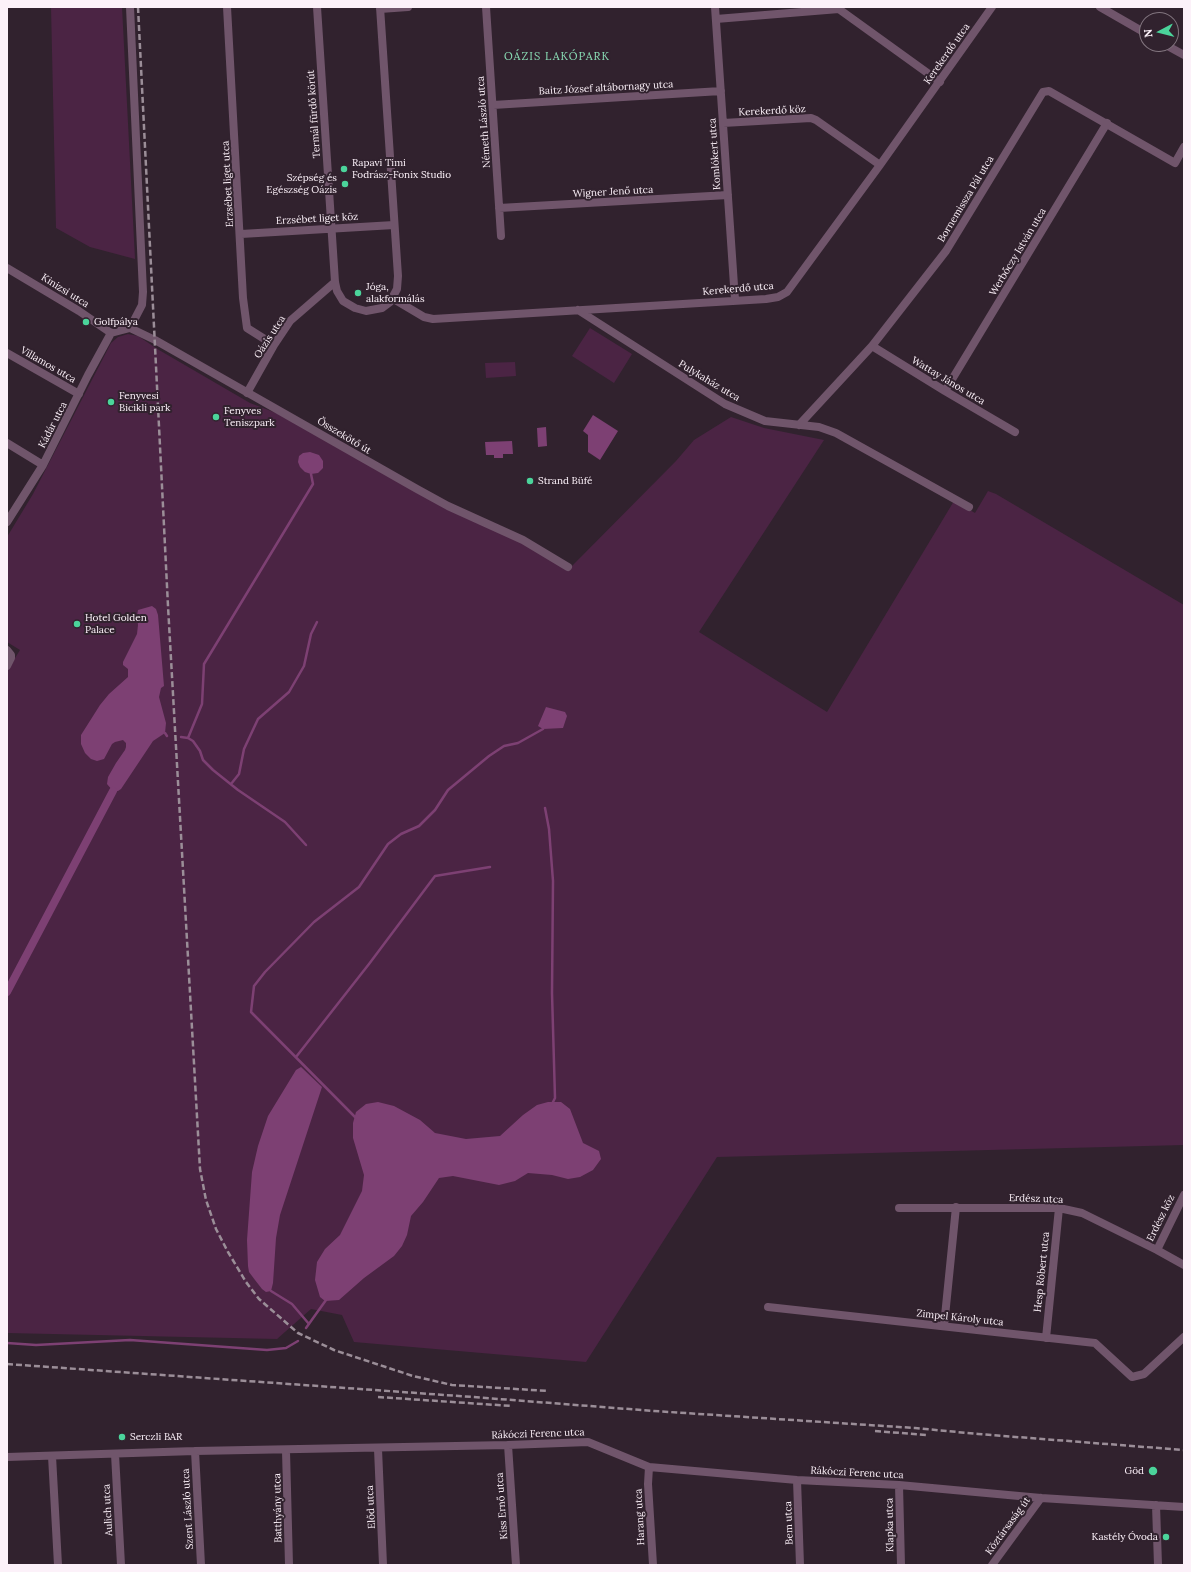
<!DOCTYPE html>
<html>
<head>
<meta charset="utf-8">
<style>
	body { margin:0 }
	#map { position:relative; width:1191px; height:1572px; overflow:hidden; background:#31222e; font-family:Lora,serif }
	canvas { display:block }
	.frame { position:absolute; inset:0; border:8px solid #fcf1f9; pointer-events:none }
	.north { position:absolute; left:1139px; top:12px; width:40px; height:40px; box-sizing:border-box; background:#31222e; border:1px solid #82757f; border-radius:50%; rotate:263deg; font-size:11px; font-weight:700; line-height:16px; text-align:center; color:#fcf1f9 }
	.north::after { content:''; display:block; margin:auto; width:14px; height:18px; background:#4bd49b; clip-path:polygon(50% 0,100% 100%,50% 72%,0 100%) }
</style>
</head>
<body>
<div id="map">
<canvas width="1191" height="1572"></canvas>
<div class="frame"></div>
<div class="north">N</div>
</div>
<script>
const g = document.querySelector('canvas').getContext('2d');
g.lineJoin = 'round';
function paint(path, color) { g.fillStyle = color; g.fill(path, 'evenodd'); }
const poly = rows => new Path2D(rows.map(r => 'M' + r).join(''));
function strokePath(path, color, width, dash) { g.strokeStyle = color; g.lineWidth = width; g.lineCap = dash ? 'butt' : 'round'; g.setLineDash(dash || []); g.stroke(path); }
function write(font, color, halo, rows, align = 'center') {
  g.font = font + ' Lora,serif'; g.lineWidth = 4; g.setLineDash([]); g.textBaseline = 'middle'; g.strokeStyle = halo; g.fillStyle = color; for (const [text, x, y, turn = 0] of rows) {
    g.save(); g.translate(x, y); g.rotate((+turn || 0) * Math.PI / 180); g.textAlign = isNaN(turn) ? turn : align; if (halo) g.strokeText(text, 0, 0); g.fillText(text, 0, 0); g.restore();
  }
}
paint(poly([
	[51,7,122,7,135,259,90,247,56,228],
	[590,328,632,354,614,383,572,356],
	[128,334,138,336,159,350,250,403,305,424,362,458,571,567,676,461,694,440,731,417,764,428,824,440,699,632,827,712,954,501,975,513,988,491,996,494,1184,605,1184,1145,717,1157,586,1362,354,1342,342,1315,311,1309,277,1339,7,1333,7,671,20,650,7,642,7,537,33,494,111,343,118,337],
	[515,362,516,376,486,378,485,363]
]), '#4b2444');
paint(poly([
	[593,415,618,431,600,460,588,452,588,435,583,431],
	[546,427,547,446,538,447,537,428],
	[512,441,513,454,503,454,503,458,494,458,494,455,486,455,485,442],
	[310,452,319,455,323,461,323,468,318,473,311,474,305,472,300,467,298,462,299,456,303,453],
	[152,606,156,609,158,615,164,686,161,688,159,697,166,723,165,733,153,741,121,789,118,791,113,791,107,784,108,777,116,763,125,750,126,747,126,743,123,740,115,742,112,744,104,759,97,761,91,759,85,753,81,744,81,735,100,705,109,694,128,677,128,669,123,665,123,662,137,634,138,625,137,616,138,610],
	[546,707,565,712,567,716,563,728,543,729,538,726],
	[301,1067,322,1087,280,1215,276,1238,273,1283,271,1291,266,1292,262,1289,255,1280,249,1272,248,1266,247,1240,252,1172,258,1146,268,1116,296,1070],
	[378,1102,394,1106,420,1120,435,1133,466,1139,500,1136,523,1115,537,1105,548,1102,561,1102,570,1109,583,1143,599,1151,601,1159,593,1170,580,1177,568,1179,552,1175,528,1173,515,1181,499,1185,453,1176,439,1178,423,1202,411,1216,407,1235,402,1246,394,1256,364,1278,339,1300,325,1301,320,1297,315,1280,317,1262,325,1249,340,1235,362,1191,364,1175,353,1138,353,1123,356,1112,366,1104]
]), '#7d4073');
strokePath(poly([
	[165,733,167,736],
	[181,737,188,738,193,741,200,751,203,760,213,770,238,790,285,822,306,845],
	[188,738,202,704,204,664,313,484,311,474],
	[231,784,239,774,244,749,258,719,289,692,304,666,311,634,317,622],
	[545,808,549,829,553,881,552,993,555,1098,552,1104],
	[296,1057,369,964,435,876,490,867],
	[356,1118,251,1012,254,986,265,972,314,922,359,887,388,844,401,834,419,826,435,810,448,790,489,756,504,746,518,743,543,729],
	[271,1291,292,1304,309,1324],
	[306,1328,326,1300],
	[7,1343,36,1345,130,1340,267,1350,286,1348,298,1341]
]), '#7d4073', 2.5);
strokePath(poly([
	[7,992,113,791]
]), '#7d4073', 8);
strokePath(poly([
	[130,7,143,292,142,305,130,328],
	[227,7,243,298,247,328,274,345],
	[317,7,335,282,337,291,343,301,355,308,366,311,382,308,390,302,397,289,398,276,380,7],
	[486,7,501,236],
	[715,7,735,300],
	[836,7,940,82],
	[1100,7,1147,34],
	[380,9,408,7],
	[716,19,839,9],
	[1164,44,1184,55],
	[493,105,721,91],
	[723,123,811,118,816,120,880,165],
	[499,208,728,195],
	[241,234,394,225],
	[7,268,79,311,111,333],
	[392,298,424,317,433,319,766,299,778,297,787,292,880,165,992,7],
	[578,310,725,404,765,421,819,427,836,433,969,507],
	[111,333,130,328,155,340,417,489,448,506,523,540,568,567],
	[872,346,945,391,1015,432],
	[7,353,79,394],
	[945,391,1107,123],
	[247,393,274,345,290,321,335,282],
	[799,425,872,346,946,251,1043,92,1049,91,1175,163,1184,147],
	[7,443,43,465],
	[7,522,43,465,88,375,111,333],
	[7,650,11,655,11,658,7,666],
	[899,1208,1059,1208,1082,1213,1157,1250,1184,1265],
	[1157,1250,1184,1195],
	[768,1307,1095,1343,1132,1377,1144,1374,1184,1337],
	[944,1326,956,1207],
	[1046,1338,1059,1208],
	[508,1445,516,1565],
	[378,1449,383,1565],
	[195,1451,201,1565],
	[286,1451,289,1565],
	[115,1454,121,1565],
	[52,1456,58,1565],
	[7,1457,195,1451,508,1445,588,1442,649,1467,797,1480,899,1485,1041,1498,1184,1507],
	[649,1467,648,1484,653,1565],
	[797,1480,800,1565],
	[899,1485,901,1565],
	[1156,1505,1158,1565],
	[992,1565,1041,1498]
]), '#70556b', 8);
strokePath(poly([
	[138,7,168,606,200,1169,206,1200,216,1229,228,1252,246,1282,259,1299,298,1333,334,1350,413,1376,452,1385,548,1391],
	[7,1364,473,1397,654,1411,915,1428,978,1434,1184,1450],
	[378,1397,512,1406],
	[875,1431,927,1435]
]), '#9b8e98', 2.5, [6, 3]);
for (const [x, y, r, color] of [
	[344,169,4,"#4bd49b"],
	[345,184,4,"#4bd49b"],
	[358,293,4,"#4bd49b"],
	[86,322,4,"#4bd49b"],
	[111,402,4,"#4bd49b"],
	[216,417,4,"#4bd49b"],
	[530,481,4,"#4bd49b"],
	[77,624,4,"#4bd49b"],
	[122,1437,4,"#4bd49b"],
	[1153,1471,5,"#4bd49b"],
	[1166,1537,4,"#4bd49b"]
]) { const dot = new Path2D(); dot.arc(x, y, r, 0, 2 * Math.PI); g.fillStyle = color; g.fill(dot); strokePath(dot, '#31222e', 1.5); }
write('10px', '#fcf1f9', '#31222e', [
	["Kerekerdő utca",947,54,-55],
	["Baitz József altábornagy utca",606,88,-3],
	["Kerekerdő köz",772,111,-3],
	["Termál fürdő körút",314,114,-94],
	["Németh László utca",484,122,-94],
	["Komlókert utca",715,154,-94],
	["Erzsébet liget utca",228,184,-93],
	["Wigner Jenő utca",613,192,-3],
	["Bornemissza Pál utca",966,199,-59],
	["Erzsébet liget köz",317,219,-3],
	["Werbőczy István utca",1018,252,-59],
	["Kerekerdő utca",738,289,-5],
	["Kinizsi utca",65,291,32],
	["Oázis utca",270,337,-57],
	["Villamos utca",48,365,30],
	["Pulykaház utca",709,381,31],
	["Wattay János utca",948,381,31],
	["Kádár utca",53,425,-63],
	["Összekötő út",344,436,31],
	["Erdész utca",1036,1199,2],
	["Erdész köz",1161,1218,-64],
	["Hesp Róbert utca",1042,1272,-84],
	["Zimpel Károly utca",960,1318,6],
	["Rákóczi Ferenc utca",538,1434,-2],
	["Rákóczi Ferenc utca",857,1473,3],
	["Kiss Ernő utca",502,1506,-94],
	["Előd utca",371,1507,-93],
	["Batthyány utca",278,1508,-91],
	["Szent László utca",188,1509,-93],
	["Aulich utca",108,1510,-93],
	["Harang utca",640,1517,-93],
	["Bem utca",789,1523,-92],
	["Klapka utca",890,1525,-91],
	["Köztársaság út",1008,1526,-54]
]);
write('10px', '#fcf1f9', '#31222e', [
	["Rapavi Timi",352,163],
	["Fodrász-Fonix Studio",352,175],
	["Szépség és",337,178,"right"],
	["Egészség Oázis",337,190,"right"],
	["Jóga,",366,287],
	["alakformálás",366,299],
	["Golfpálya",94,322],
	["Fenyvesi",119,396],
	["Bicikli park",119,408],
	["Fenyves",224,411],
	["Teniszpark",224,423],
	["Strand Büfé",538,481],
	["Hotel Golden",85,618],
	["Palace",85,630],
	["Serczli BAR",130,1437],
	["Göd",1144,1471,"right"],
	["Kastély Óvoda",1158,1537,"right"]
], 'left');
g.letterSpacing = '1px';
write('11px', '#89ddb5', '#31222e', [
	["OÁZIS LAKÓPARK",557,57]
]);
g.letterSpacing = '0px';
</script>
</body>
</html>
